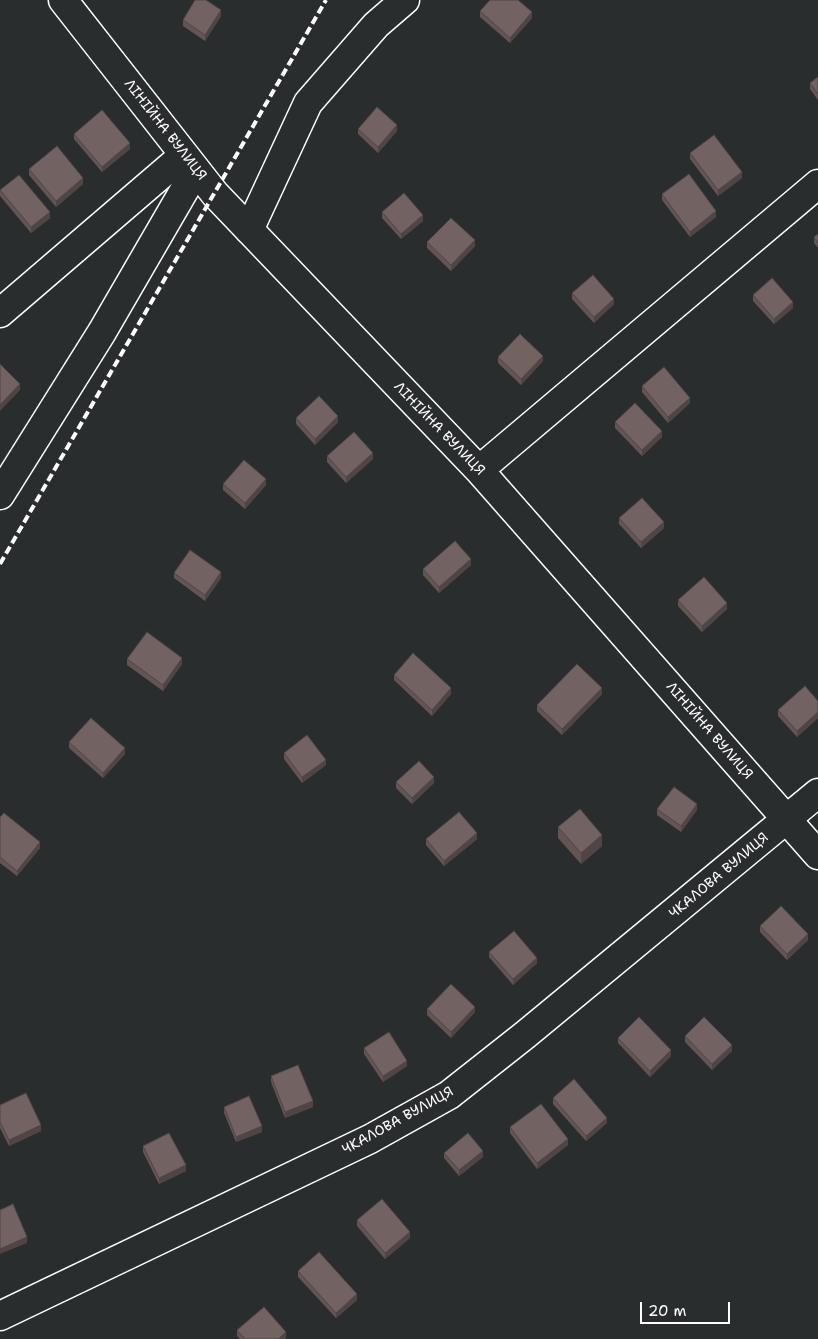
<!DOCTYPE html>
<html>
<head>
<meta charset="utf-8">
<style>
	body { margin:0 }
	#map { position:relative; width:818px; height:1339px; overflow:hidden; background:#2a2d2e; font-family:"Shantell Sans",sans-serif }
	canvas { display:block }
	.scale { position:absolute; left:640px; top:1302px; width:90px; height:22px; box-sizing:border-box; border:2px solid #fff; border-top:0; padding-left:6px; font-size:15px; line-height:18px; white-space:nowrap; color:#fff; -webkit-text-stroke:4px #2a2d2e; paint-order:stroke }
</style>
</head>
<body>
<div id="map">
<canvas width="818" height="1339"></canvas>
<div class="scale">20 m</div>
</div>
<script>
const g = document.querySelector('canvas').getContext('2d');
g.lineJoin = 'round';
const poly = rows => new Path2D(rows.map(r => 'M' + r).join(''));
function strokePath(path, color, width, dash) { g.strokeStyle = color; g.lineWidth = width; g.lineCap = dash ? 'butt' : 'round'; g.setLineDash(dash || []); g.stroke(path); }
function paint(path, color) { g.fillStyle = color; g.fill(path, 'evenodd'); }
function write(font, color, halo, rows, align = 'center') {
  g.font = font + ' "Shantell Sans",sans-serif'; g.lineWidth = 5; g.setLineDash([]); g.textBaseline = 'middle'; g.strokeStyle = halo; g.fillStyle = color; for (const [text, x, y, turn = 0] of rows) {
    g.save(); g.translate(x, y); g.rotate((+turn || 0) * Math.PI / 180); g.textAlign = isNaN(turn) ? turn : align; if (halo) g.strokeText(text, 0, 0); g.fillText(text, 0, 0); g.restore();
  }
}
const minor = poly([
	[63,0,215,194,479,470,818,855],
	[249,230,308,103,376,25,405,0],
	[0,313,184,155],
	[479,470,818,184],
	[0,495,102,332,196,170]
]);
const major = poly([
	[0,1316,370,1139,449,1095,525,1035,818,793]
]);
strokePath(minor, '#fff', 31);
strokePath(major, '#fff', 31);
strokePath(minor, '#2a2d2e', 28);
strokePath(major, '#2a2d2e', 28);
strokePath(poly([
	[0,564,326,0]
]), '#fff', 4, [8, 4]);
paint(poly([
	[480,11,532,18,510,43,480,17],
	[221,16,205,41,183,26,183,20],
	[818,77,818,100,810,89,810,83],
	[358,129,397,131,378,153,358,134],
	[74,134,130,149,102,172,74,139],
	[690,153,742,178,718,196,690,159],
	[29,169,83,184,56,207,29,175],
	[0,190,50,218,31,233,0,196],
	[662,194,716,217,690,237,662,200],
	[382,212,423,221,401,239,382,218],
	[818,234,818,248,814,243,814,237],
	[427,242,475,246,451,271,427,248],
	[572,293,614,304,594,323,572,299],
	[753,295,793,308,774,324,753,301],
	[498,357,543,361,521,385,498,363],
	[642,386,690,403,668,423,642,392],
	[296,418,338,422,315,445,296,424],
	[615,422,662,437,642,456,615,428],
	[327,456,373,459,346,483,327,462],
	[223,484,266,485,245,509,223,490],
	[619,518,664,528,641,548,619,524],
	[471,565,439,593,423,575,423,569],
	[174,573,221,578,205,601,174,578],
	[678,600,727,609,702,632,678,606],
	[127,659,182,664,163,691,127,665],
	[394,675,451,694,432,716,394,680],
	[602,694,562,735,537,711,537,705],
	[818,701,818,718,797,737,778,716,778,710],
	[69,742,125,754,103,778,69,748],
	[284,753,326,765,302,783,284,759],
	[396,782,434,783,412,804,396,788],
	[657,809,697,810,681,832,657,815],
	[0,817,40,848,17,876,0,863],
	[558,827,602,846,581,864,558,838],
	[426,839,477,839,444,866,426,845],
	[760,926,808,940,787,960,760,932],
	[489,952,537,963,513,985,489,957],
	[427,1009,475,1012,451,1038,427,1015],
	[685,1036,732,1051,712,1070,685,1042],
	[618,1038,671,1056,650,1077,618,1043],
	[364,1048,407,1066,383,1082,364,1054],
	[271,1076,313,1107,285,1118,271,1082],
	[553,1098,607,1123,586,1141,553,1104],
	[0,1105,41,1131,9,1146,0,1128],
	[224,1107,262,1132,236,1142,224,1113],
	[510,1127,568,1145,537,1169,510,1133],
	[143,1146,186,1171,159,1184,143,1152],
	[444,1153,483,1157,459,1176,444,1158],
	[357,1220,410,1238,385,1259,357,1226],
	[298,1271,357,1300,336,1318,298,1277],
	[237,1330,286,1338,284,1339,240,1339,237,1336]
]), '#625554');
paint(poly([
	[221,10,221,16,205,41,205,35],
	[532,12,532,18,510,43,510,38],
	[397,125,397,131,378,153,378,147],
	[130,143,130,149,102,172,102,167],
	[742,172,742,178,718,196,718,190],
	[83,178,83,184,56,207,56,201],
	[716,211,716,217,690,237,690,232],
	[50,212,50,218,31,233,31,227],
	[423,215,423,221,401,239,401,234],
	[475,240,475,246,451,271,451,265],
	[614,299,614,304,594,323,594,317],
	[793,302,793,308,774,324,774,319],
	[543,356,543,361,521,385,521,379],
	[20,384,20,390,0,411,0,405],
	[690,398,690,403,668,423,668,417],
	[338,416,338,422,315,445,315,439],
	[662,431,662,437,642,456,642,450],
	[373,453,373,459,346,483,346,477],
	[266,479,266,485,245,509,245,503],
	[664,522,664,528,641,548,641,542],
	[471,559,471,565,439,593,439,587],
	[221,572,221,578,205,601,205,595],
	[727,603,727,609,702,632,702,626],
	[182,658,182,664,163,691,163,685],
	[451,688,451,694,432,716,432,710],
	[602,688,602,694,562,735,562,729],
	[818,712,818,718,797,737,797,731],
	[125,748,125,754,103,778,103,773],
	[326,760,326,765,302,783,302,777],
	[434,777,434,783,412,804,412,798],
	[697,804,697,810,681,832,681,826],
	[477,833,477,839,444,866,444,861],
	[602,835,602,846,581,864,581,853],
	[40,842,40,848,17,876,17,871],
	[808,934,808,940,787,960,787,954],
	[537,958,537,963,513,985,513,979],
	[475,1007,475,1012,451,1038,451,1032],
	[732,1045,732,1051,712,1070,712,1064],
	[671,1050,671,1056,650,1077,650,1071],
	[407,1061,407,1066,383,1082,383,1076],
	[313,1101,313,1107,285,1118,285,1112],
	[607,1118,607,1123,586,1141,586,1136],
	[41,1125,41,1131,9,1146,9,1140],
	[262,1126,262,1132,236,1142,236,1137],
	[568,1139,568,1145,537,1169,537,1163],
	[483,1151,483,1157,459,1176,459,1170],
	[186,1165,186,1171,159,1184,159,1178],
	[410,1232,410,1238,385,1259,385,1253],
	[27,1237,27,1243,0,1254,0,1249],
	[357,1294,357,1300,336,1318,336,1313],
	[286,1332,286,1338,284,1339,278,1339]
]), '#504545');
const building = poly([
	[195,0,206,0,221,10,205,35,183,20,195,0],
	[490,0,518,0,532,12,510,38,480,11,490,0],
	[818,77,818,94,810,83,818,77],
	[377,107,397,125,378,147,358,129,377,107],
	[102,110,130,143,102,167,74,134,102,110],
	[714,135,742,172,718,190,690,153,714,135],
	[57,146,83,178,56,201,29,169,57,146],
	[689,174,716,211,690,232,662,194,689,174],
	[19,175,50,212,31,227,0,190,19,175],
	[404,193,423,215,401,234,382,212,404,193],
	[451,218,475,240,451,265,427,242,451,218],
	[818,234,818,243,814,237,818,234],
	[593,275,614,299,594,317,572,293,593,275],
	[772,278,793,302,774,319,753,295,772,278],
	[520,334,543,356,521,379,498,357,520,334],
	[0,364,20,384,0,405,0,364],
	[664,367,690,398,668,417,642,386,664,367],
	[319,396,338,416,315,439,296,418,319,396],
	[635,403,662,431,642,450,615,422,635,403],
	[354,432,373,453,346,477,327,456,354,432],
	[244,460,266,479,245,503,223,484,244,460],
	[642,498,664,522,641,542,619,518,642,498],
	[455,541,471,559,439,587,423,569,455,541],
	[190,550,221,572,205,595,174,573,190,550],
	[704,577,727,603,702,626,678,600,704,577],
	[147,632,182,658,163,685,127,659,147,632],
	[413,653,451,688,432,710,394,675,413,653],
	[577,664,602,688,562,729,537,705,577,664],
	[805,686,818,701,818,712,797,731,778,710,805,686],
	[91,718,125,748,103,773,69,742,91,718],
	[307,735,326,760,302,777,284,753,307,735],
	[419,761,434,777,412,798,396,782,419,761],
	[674,787,697,804,681,826,657,809,674,787],
	[580,809,602,835,581,853,558,827,580,809],
	[459,812,477,833,444,861,426,839,459,812],
	[4,813,40,842,17,871,0,857,0,817,4,813],
	[781,906,808,934,787,954,760,926,781,906],
	[514,931,537,958,513,979,489,952,514,931],
	[451,984,475,1007,451,1032,427,1009,451,984],
	[639,1017,671,1050,650,1071,618,1038,639,1017],
	[704,1017,732,1045,712,1064,685,1036,704,1017],
	[389,1032,407,1061,383,1076,364,1048,389,1032],
	[298,1065,313,1101,285,1112,271,1076,298,1065],
	[574,1079,607,1118,586,1136,553,1098,574,1079],
	[26,1093,41,1125,9,1140,0,1122,0,1105,26,1093],
	[249,1096,262,1126,236,1137,224,1107,249,1096],
	[541,1104,568,1139,537,1163,510,1127,541,1104],
	[169,1133,186,1165,159,1178,143,1146,169,1133],
	[468,1133,483,1151,459,1170,444,1153,468,1133],
	[382,1199,410,1232,385,1253,357,1220,382,1199],
	[13,1204,27,1237,0,1249,0,1210,13,1204],
	[319,1252,357,1294,336,1313,298,1271,319,1252],
	[264,1307,286,1332,278,1339,245,1339,237,1330,264,1307]
]);
paint(building, '#726362');
strokePath(building, '#504545', 1);
write('14px', '#fff', '#2a2d2e', [
	["ЛІНІЙНА ВУЛИЦЯ",165,130,52],
	["ЛІНІЙНА ВУЛИЦЯ",439,429,46],
	["ЛІНІЙНА ВУЛИЦЯ",709,731,49],
	["ЧКАЛОВА ВУЛИЦЯ",719,876,-40],
	["ЧКАЛОВА ВУЛИЦЯ",398,1121,-29]
]);
</script>
</body>
</html>
